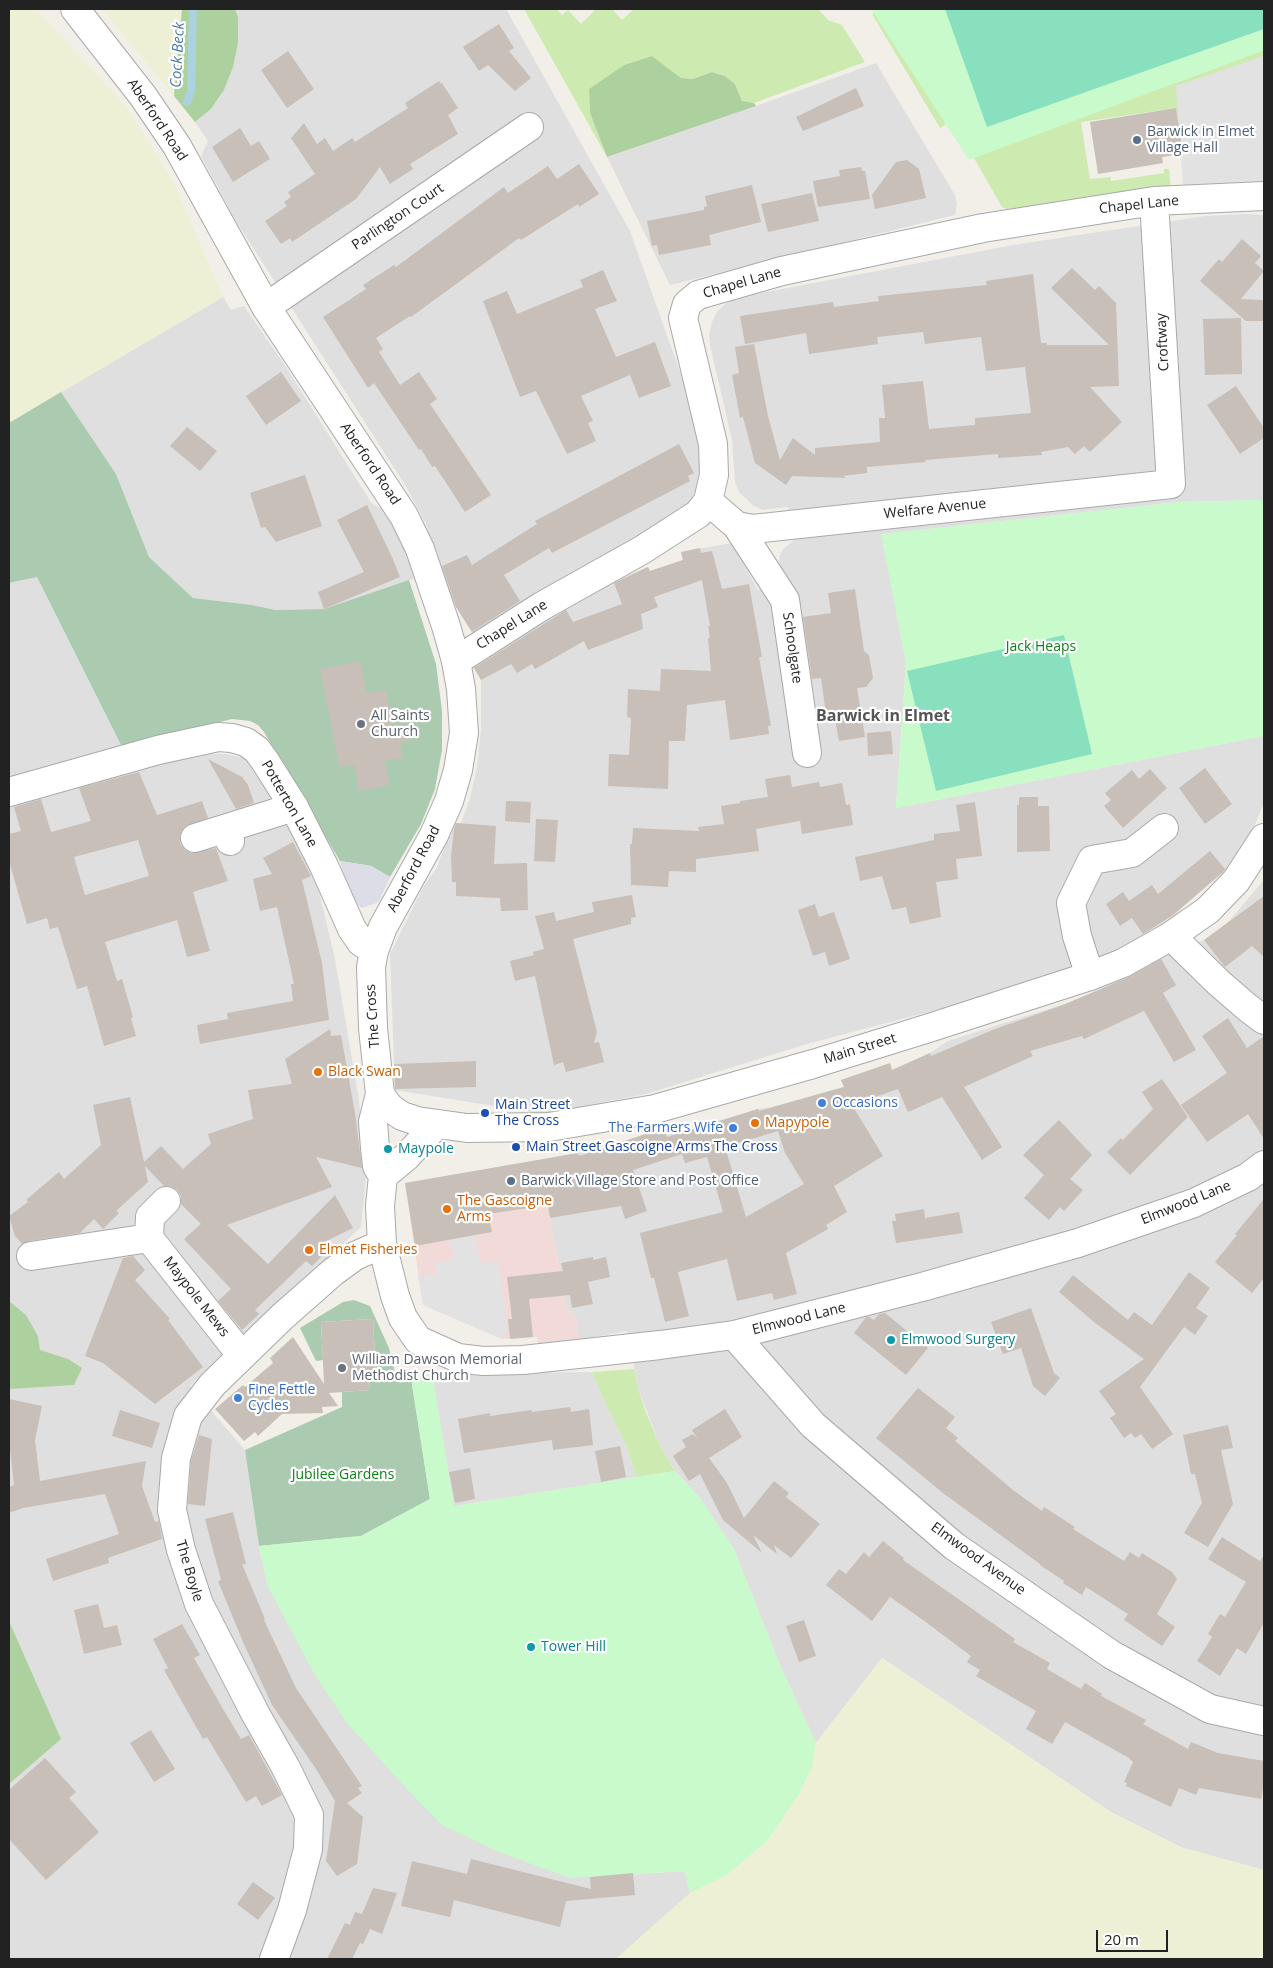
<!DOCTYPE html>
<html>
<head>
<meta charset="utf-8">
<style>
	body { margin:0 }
	#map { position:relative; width:1273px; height:1968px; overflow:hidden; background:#f2efe9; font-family:"Open Sans",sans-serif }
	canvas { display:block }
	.frame { position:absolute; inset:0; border:10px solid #222; pointer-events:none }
	.scale { position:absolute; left:1096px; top:1930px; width:72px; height:22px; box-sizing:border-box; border:2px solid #222; border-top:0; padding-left:6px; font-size:15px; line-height:18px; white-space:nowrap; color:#222; -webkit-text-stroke:4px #fff; paint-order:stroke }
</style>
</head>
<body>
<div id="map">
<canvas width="1273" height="1968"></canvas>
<div class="frame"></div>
<div class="scale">20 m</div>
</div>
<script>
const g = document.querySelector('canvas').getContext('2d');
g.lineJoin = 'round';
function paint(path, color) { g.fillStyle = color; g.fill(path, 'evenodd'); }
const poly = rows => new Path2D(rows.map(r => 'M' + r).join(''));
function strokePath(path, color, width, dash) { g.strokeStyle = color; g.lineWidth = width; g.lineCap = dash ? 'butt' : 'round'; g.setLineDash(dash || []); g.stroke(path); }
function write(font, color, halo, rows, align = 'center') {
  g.font = font + ' "Open Sans",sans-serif'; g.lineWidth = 4.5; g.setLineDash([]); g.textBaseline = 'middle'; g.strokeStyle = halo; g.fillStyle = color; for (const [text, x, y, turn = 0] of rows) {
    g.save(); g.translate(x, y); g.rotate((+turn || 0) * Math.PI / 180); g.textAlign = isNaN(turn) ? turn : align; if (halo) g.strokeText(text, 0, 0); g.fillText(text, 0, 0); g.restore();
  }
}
paint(poly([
	[235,9,506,9,630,231,702,434,701,459,696,490,682,512,477,641,454,603,439,567,426,524,407,488,236,221,201,156,208,141,195,122,211,109,224,90,238,17],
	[876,63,955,195,957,203,955,215,670,285,607,157,756,106],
	[1246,214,1264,215,1264,500,1179,502,882,534,906,663,896,808,1264,736,1264,802,1254,827,1226,870,1183,907,1174,917,1145,937,1110,956,1038,983,807,1044,646,1094,543,1114,395,1090,390,954,424,885,436,869,454,823,461,823,470,798,477,767,481,730,481,680,471,662,613,581,648,567,650,571,683,560,681,552,732,543,758,590,784,574,779,562,780,555,783,549,793,541,788,507,763,510,754,506,739,492,735,482,732,440,710,345,709,334,712,322,717,312,725,304,735,298,1013,245,1205,216],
	[223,297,231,310,244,306,288,370,372,504,388,512,405,544,416,578,324,609,275,610,252,605,193,598,149,557,116,474,61,392],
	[37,577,122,747,9,778,9,583],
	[200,754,227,754,247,759,256,769,316,879,335,959,358,1094,367,1166,361,1227,190,1386,245,1450,259,1546,268,1587,590,1877,685,1871,690,1893,616,1959,9,1959,9,1784,60,1738,9,1621,9,807,79,788,137,768],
	[1264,880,1264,1870,1183,1848,1111,1812,882,1658,816,1743,782,1670,734,1549,700,1498,675,1471,660,1446,638,1388,627,1331,579,1340,576,1317,567,1309,539,1160,603,1148,664,1128,676,1134,758,1109,772,1107,828,1091,844,1087,841,1080,890,1063,892,1070,930,1053,948,1041,1070,1002,1125,978,1160,958,1204,940,1228,922],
	[592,1372,601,1394,625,1443,637,1477,454,1506,432,1374]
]), '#e0dfdf');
paint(poly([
	[539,1160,567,1309,576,1317,579,1340,538,1344,537,1337,502,1339,423,1305,405,1183]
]), '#f2dad9');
paint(poly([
	[9,9,36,9,125,105,174,183,223,297,9,423],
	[102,9,184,9,184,37,174,96],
	[882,1658,1111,1812,1183,1848,1264,1870,1264,1959,616,1959,690,1893,727,1875,768,1840,799,1794,812,1767,816,1743]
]), '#eef0d5');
paint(poly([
	[524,9,557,9,562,15,568,10,581,24,596,9,612,9,622,20,634,9,818,9,828,20,842,25,865,62,754,103,742,101,735,84,725,76,712,72,693,79,681,78,652,56,624,65,589,89,590,113,607,157],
	[886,9,1178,82,1264,50,1264,57,1179,126,1176,108,1081,122,1090,179,1111,177,1111,181,1164,173,1164,169,1169,169,1171,190,1007,209,1002,207,952,120,940,128,872,14],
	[634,1369,638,1388,645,1410,660,1446,675,1471,637,1477,625,1443,601,1394,592,1372]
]), '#cdebb0');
paint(poly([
	[182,9,235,9,238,17,238,43,233,67,224,90,211,109,195,122,174,96],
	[652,56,681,78,693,79,712,72,725,76,735,84,742,101,754,103,756,106,607,157,590,113,589,89,624,65],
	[9,1301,26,1315,38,1336,40,1350,68,1359,82,1368,74,1385,9,1389],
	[9,1621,61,1739,9,1784]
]), '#add19e');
paint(poly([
	[61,392,116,474,149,557,193,598,252,605,275,610,324,609,409,580,436,664,442,711,442,750,435,789,421,824,390,877,371,866,340,861,264,732,258,725,250,721,232,719,122,747,37,577,9,583,9,423],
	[354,1300,370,1306,389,1348,397,1382,411,1378,430,1499,361,1536,259,1546,245,1450,342,1407,342,1392,370,1390,369,1375,376,1375,373,1319,321,1322,323,1360,316,1361,300,1328,343,1302]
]), '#aacbaf');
paint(poly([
	[871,9,1264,9,1264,50,969,160],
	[1264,500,1264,736,896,808,906,663,881,534,1179,502],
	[432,1374,454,1506,675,1471,700,1498,734,1549,782,1670,816,1743,812,1767,799,1794,768,1840,727,1875,690,1893,685,1871,570,1878,499,1852,442,1825,406,1788,347,1723,315,1675,268,1587,259,1546,361,1536,430,1499,411,1378]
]), '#c8facc');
paint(poly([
	[945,9,1264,9,1264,29,987,127],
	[1064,635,1092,754,936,791,907,671]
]), '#88e0be');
paint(poly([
	[1264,56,1264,181,1183,185,1176,86],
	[474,1232,481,1264,498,1260,508,1331,502,1339,423,1305,418,1277,437,1274,435,1262,454,1260,449,1238]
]), '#e2e2e2');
paint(poly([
	[340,861,371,866,390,877,379,902,362,908,349,898]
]), '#dddde8');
strokePath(poly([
	[187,102,191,91,193,9]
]), '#aad3df', 8);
paint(poly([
	[499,24,514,48,509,51,531,78,515,91,488,65,479,71,463,47],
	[288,51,314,89,287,108,261,70],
	[439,81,441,84,442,83,458,108,448,115,458,134,410,164,413,169,390,184,380,167,356,199,292,242,290,238,281,244,265,221,287,206,284,202,291,197,288,192,315,174,291,138,304,123,317,144,325,138,333,151,352,138,355,142,408,108,405,103],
	[856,88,864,106,803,131,796,117],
	[1176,108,1183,154,1162,157,1163,163,1098,174,1090,122],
	[240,128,251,146,259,141,270,159,233,182,212,147],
	[907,160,919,169,926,198,875,209,872,195,896,162],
	[579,164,599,194,579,207,578,204,521,240,519,238,411,317,410,316,376,338,383,349,379,352,400,385,419,372,437,399,430,404,491,495,465,512,435,466,432,467,421,449,419,450,374,383,368,388,323,317,366,289,363,285,394,265,396,267,504,187,508,193,548,166,557,179],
	[861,167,862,171,865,171,870,199,818,207,813,181,840,176,839,170],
	[752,185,761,222,709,235,711,245,659,255,657,245,652,246,647,221,704,210,704,207,707,206,705,196],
	[812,193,819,221,768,232,761,204],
	[1242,239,1261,256,1255,263,1264,271,1241,299,1263,300,1263,321,1246,321,1200,281,1219,259,1222,262],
	[1072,268,1095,290,1099,286,1116,303,1119,386,1090,387,1122,422,1090,452,1084,446,1075,454,1068,447,1041,452,1042,455,998,458,998,454,925,460,926,462,867,467,867,473,843,476,846,478,792,476,786,485,755,463,743,417,740,418,732,375,739,373,735,347,754,344,768,416,780,460,793,438,815,455,815,448,880,442,879,418,885,418,882,385,923,381,929,429,975,425,975,418,1031,413,1025,367,986,371,981,337,925,344,923,332,877,337,878,344,809,354,806,333,745,344,740,316,833,302,834,307,879,301,878,296,987,285,986,281,1033,274,1041,343,1047,343,1047,345,1109,345,1051,288],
	[603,270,617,301,595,309,616,357,655,342,671,386,639,398,630,375,581,396,593,421,588,423,596,441,567,454,536,391,520,397,483,301,507,291,517,314,583,287,580,280],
	[1241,318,1242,374,1205,375,1203,319],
	[281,372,301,401,266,425,246,396],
	[1236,386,1264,428,1264,438,1240,454,1207,405],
	[187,427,217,451,200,471,170,446],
	[679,444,694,473,688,476,690,481,552,553,549,548,504,575,520,601,472,632,456,607,442,566,467,555,472,565,537,524,535,521],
	[305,475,322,526,276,542,265,527,261,528,250,493],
	[367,505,392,557,400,577,324,609,318,592,364,572,337,520],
	[700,548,701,553,712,551,722,589,749,584,762,657,759,657,771,726,768,726,769,734,730,740,725,700,687,705,685,741,669,741,668,789,608,786,609,754,629,755,631,718,627,717,628,689,660,691,661,669,711,671,708,638,710,638,708,626,710,626,702,580,654,597,658,607,641,614,643,629,588,650,584,641,535,669,532,664,517,673,511,664,481,680,474,668,566,610,573,622,622,604,614,583,648,567,650,571,683,560,681,552],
	[855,589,864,651,869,655,873,678,866,687,857,688,865,737,839,741,835,720,827,721,821,678,812,679,803,617,831,613,828,593],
	[360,661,367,693,386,690,393,726,405,723,409,741,400,743,403,758,385,761,390,785,359,791,354,765,339,767,320,669],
	[891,731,893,754,868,756,867,733],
	[208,759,242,777,248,785,254,803,236,809],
	[1205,768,1232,804,1205,824,1179,788],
	[1150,769,1167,788,1123,828,1104,806,1111,800,1105,793,1132,770,1139,779],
	[139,772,157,815,202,801,208,818,184,827,180,835,180,843,185,850,192,853,216,848,228,881,193,892,210,951,187,957,177,920,105,942,117,981,122,979,133,1017,131,1018,136,1036,104,1046,87,986,77,989,58,927,50,929,47,918,27,924,9,861,9,834,21,831,14,807,41,799,51,832,91,821,79,788],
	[138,840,149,876,85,895,74,857],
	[790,775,792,787,819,782,820,787,842,783,846,805,850,804,853,825,802,834,800,821,756,829,759,851,696,859,696,872,669,871,668,887,631,885,630,844,632,844,633,828,699,831,698,827,724,824,721,806,740,803,740,801,768,797,765,779],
	[1019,797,1038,797,1038,806,1049,806,1050,851,1017,852,1017,805,1019,805],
	[506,801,531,802,530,823,505,821],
	[975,802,982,856,956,859,958,879,936,882,941,917,910,924,906,907,892,910,882,876,860,881,855,857,934,840,934,834,960,831,956,805],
	[536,819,558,820,555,862,534,861],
	[456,823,496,826,494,864,527,863,528,910,501,911,500,898,456,896,456,882,452,882,451,856,454,829],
	[293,842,311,876,302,880,322,963,329,1020,200,1044,197,1025,228,1019,227,1013,293,1001,291,984,294,984,277,907,260,911,253,879,272,874,263,858],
	[1210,851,1225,869,1224,871,1173,915,1143,934,1132,918,1120,926,1106,904,1123,892,1129,901,1152,885,1158,894],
	[632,895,636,917,631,918,631,924,573,939,597,1032,594,1043,599,1042,604,1062,566,1072,563,1062,554,1065,535,976,515,981,510,961,534,955,533,952,544,949,535,916,554,912,556,921,594,912,592,902],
	[1264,896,1264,957,1252,946,1225,967,1204,940],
	[815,904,819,917,834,912,850,959,829,966,825,952,813,956,798,910],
	[1161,959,1176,985,1163,993,1196,1050,1174,1062,1144,1011,1084,1039,1082,1036,1030,1051,1033,1056,964,1087,1002,1147,982,1160,942,1097,908,1112,898,1089,852,1105,883,1156,834,1186,847,1212,826,1225,828,1229,786,1253,797,1294,774,1300,772,1293,737,1301,727,1259,678,1272,689,1316,665,1322,654,1278,651,1278,640,1233,723,1212,707,1157,685,1163,682,1154,633,1170,647,1211,625,1219,621,1206,550,1218,548,1205,488,1214,492,1232,415,1246,405,1183,578,1153,579,1156,664,1128,667,1137,758,1109,759,1111,844,1087,841,1080,890,1063,892,1070,930,1053,931,1056,995,1029,1063,1005,1129,977],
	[778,1131,785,1153,804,1184,746,1217,725,1147],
	[1228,1018,1247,1048,1264,1036,1264,1139,1248,1114,1207,1142,1181,1105,1227,1073,1202,1036],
	[330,1029,331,1036,341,1035,355,1113,362,1168,316,1157,332,1187,227,1225,268,1264,335,1195,353,1228,318,1245,325,1253,312,1266,306,1261,255,1310,259,1314,242,1330,218,1301,231,1289,184,1239,201,1224,181,1204,181,1196,177,1190,170,1186,164,1186,145,1166,148,1182,116,1211,119,1213,103,1229,94,1219,80,1233,29,1241,22,1244,15,1236,9,1216,28,1202,26,1200,59,1172,64,1179,101,1145,93,1105,130,1097,144,1162,161,1146,183,1169,211,1144,208,1134,253,1119,248,1090,292,1084,285,1059],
	[476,1061,476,1087,395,1089,394,1064],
	[1162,1079,1188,1117,1130,1175,1107,1152,1121,1138,1123,1140,1153,1109,1142,1092],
	[1059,1120,1092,1155,1070,1179,1083,1190,1064,1211,1060,1207,1049,1220,1024,1198,1044,1175,1023,1155],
	[1264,1199,1264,1278,1252,1293,1215,1262,1237,1235,1235,1234],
	[924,1209,925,1218,959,1212,963,1233,896,1243,892,1221,896,1221,895,1214],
	[133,1256,145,1270,135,1280,170,1319,168,1320,203,1367,155,1404,103,1363,85,1356,123,1258],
	[593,1257,593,1260,606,1257,610,1277,588,1282,593,1304,572,1308,570,1295,529,1299,533,1337,510,1339,508,1319,512,1319,507,1277,563,1271,561,1263],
	[1189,1272,1210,1288,1196,1308,1208,1316,1195,1335,1184,1327,1140,1387,1173,1434,1152,1449,1141,1434,1135,1438,1131,1433,1124,1438,1110,1418,1116,1414,1099,1391,1144,1359,1094,1322,1059,1292,1073,1275,1128,1320,1134,1312,1152,1325],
	[1031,1308,1054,1373,1060,1378,1045,1396,1033,1386,1021,1348,1003,1354,991,1322],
	[885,1313,928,1348,906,1375,854,1333,866,1317,869,1317,874,1320,879,1314],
	[373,1319,376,1375,369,1375,370,1390,329,1393,338,1406,322,1407,323,1413,282,1414,258,1436,255,1432,244,1441,215,1409,243,1385,245,1387,273,1363,270,1358,293,1337,324,1384,321,1322],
	[918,1388,955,1417,946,1428,958,1438,955,1441,1013,1490,1042,1511,1044,1507,1075,1527,1073,1529,1124,1561,1130,1552,1139,1558,1142,1553,1172,1572,1177,1579,1157,1614,1175,1627,1162,1646,1124,1620,1128,1614,1086,1587,1082,1595,1063,1583,1064,1581,1040,1565,1040,1564,943,1493,876,1438],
	[9,1399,42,1406,35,1440,40,1481,146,1461,142,1486,155,1522,159,1521,162,1539,108,1558,109,1563,53,1581,46,1559,119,1534,105,1494,23,1508,9,1513,9,1487,14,1485,9,1440],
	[570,1407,571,1412,589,1409,593,1445,553,1450,552,1440,464,1453,458,1419,490,1413,490,1416,531,1410,532,1412],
	[725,1409,742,1437,709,1458,727,1483,744,1518,774,1481,789,1493,786,1497,820,1524,791,1558,774,1545,777,1554,753,1535,762,1553,723,1520,700,1474,689,1481,673,1456,686,1447,682,1440,693,1434,698,1439,692,1430],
	[120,1410,160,1423,152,1448,112,1436],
	[1228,1425,1233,1448,1221,1450,1233,1504,1208,1547,1184,1533,1202,1503,1195,1474,1191,1474,1183,1435],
	[199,1435,212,1439,205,1506,188,1504,191,1461],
	[620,1446,626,1477,601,1482,595,1451],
	[470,1468,475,1499,455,1503,449,1472],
	[233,1512,246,1564,242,1564,265,1619,264,1620,296,1688,362,1786,358,1788,362,1793,347,1803,363,1817,357,1864,337,1876,326,1861,335,1801,316,1769,272,1705,243,1642,218,1581,221,1580,205,1519],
	[1222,1537,1260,1561,1264,1555,1264,1623,1246,1654,1237,1648,1220,1676,1197,1661,1212,1637,1208,1634,1220,1614,1225,1617,1246,1582,1208,1559],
	[883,1541,904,1558,903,1560,1015,1639,1013,1642,1050,1663,1047,1669,1081,1689,1085,1683,1102,1694,1101,1696,1146,1720,1143,1724,1188,1749,1191,1742,1218,1753,1264,1761,1264,1783,1261,1799,1199,1788,1196,1795,1179,1788,1171,1807,1126,1786,1127,1783,1124,1782,1133,1762,1129,1758,1065,1722,1052,1744,1026,1729,1036,1711,976,1676,980,1670,967,1662,971,1656,923,1620,890,1597,872,1621,826,1585,839,1569,846,1574,864,1552,869,1557],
	[98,1604,104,1628,117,1625,122,1645,84,1654,74,1610],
	[804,1620,816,1656,799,1662,786,1626],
	[182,1624,200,1655,194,1658,223,1709,241,1739,249,1735,282,1795,262,1806,256,1796,246,1802,207,1737,203,1739,164,1670,168,1668,153,1639],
	[151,1730,175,1769,154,1782,130,1743],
	[45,1758,76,1792,69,1798,99,1832,46,1880,9,1839,9,1790],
	[471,1859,591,1889,590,1877,633,1873,635,1895,566,1901,560,1927,454,1900,450,1917,401,1906,412,1861,467,1874],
	[253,1882,275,1898,258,1920,237,1904],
	[373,1888,397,1893,382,1934,370,1929,363,1944,360,1943,352,1959,327,1959,345,1923,350,1925,355,1912,362,1914]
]), '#c7bfb8');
const minor = poly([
	[266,307,529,127],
	[708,501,737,526,753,529,1171,484,1154,201],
	[737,526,785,600,807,753],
	[456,661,542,606,642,550,698,514,708,501,714,475,713,444,683,318,687,304,698,295,782,271,983,228,1154,201,1264,196],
	[227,828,294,807],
	[195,838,227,828,230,841],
	[1171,936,1219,983,1248,1008,1264,1020],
	[1090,976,1077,936,1071,903,1092,860,1132,853,1164,828],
	[380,1094,373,1122,375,1148,377,1166,383,1176,380,1206,382,1244,395,1296,403,1318,418,1340,458,1358,483,1361,523,1360,660,1345,734,1335,922,1287,1078,1243,1194,1203,1248,1177,1264,1165],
	[383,1176,406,1157,437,1124],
	[149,1238,150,1217,166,1201],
	[31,1256,149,1238,242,1356],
	[734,1335,813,1425,954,1546,1112,1655,1210,1709,1264,1721],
	[274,1959,292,1910,308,1849,309,1815,286,1768,255,1713,199,1604,181,1550,172,1510,176,1458,188,1416,212,1385,282,1317,333,1272,355,1256,382,1244]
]);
const tertiary = poly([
	[75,9,143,96,177,146,266,307,404,516,420,549,446,626,456,661,461,689,464,733,458,770,449,801,434,835,383,927,374,951,371,967,373,1028,380,1094,389,1107,402,1116,417,1121,467,1128,549,1127,655,1109,813,1064,929,1028,1090,976,1123,963,1171,936,1208,910,1236,881,1264,838],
	[9,792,158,750,218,737,232,738,246,742,257,750,265,761,294,807,324,866,352,929,361,942,374,951]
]);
strokePath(minor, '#a9a9a9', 30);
strokePath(tertiary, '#a9a9a9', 30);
strokePath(minor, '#fff', 28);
strokePath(tertiary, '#fff', 28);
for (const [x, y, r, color] of [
	[1137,140,5,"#5c6f8a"],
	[361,724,5,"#6b7280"],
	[318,1072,5,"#e8710a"],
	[822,1103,5,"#3f7fe0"],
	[485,1113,5,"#1a4fb4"],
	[755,1123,5,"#e8710a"],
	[733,1128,5,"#3f7fe0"],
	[516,1147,5,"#1a4fb4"],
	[388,1149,5,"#0f9aa8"],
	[511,1181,5,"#5c6f8a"],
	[447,1209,5,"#e8710a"],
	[309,1250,5,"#e8710a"],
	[891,1340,5,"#0f9aa8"],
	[342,1368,5,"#6b7280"],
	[238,1398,5,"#3f7fe0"],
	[531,1647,5,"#0f9aa8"]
]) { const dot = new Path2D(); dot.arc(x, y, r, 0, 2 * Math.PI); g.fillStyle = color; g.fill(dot); strokePath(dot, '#fff', 2); }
write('14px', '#222', '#fff', [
	["Aberford Road",157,120,56],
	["Chapel Lane",1139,205,-6],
	["Parlington Court",398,217,-34],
	["Chapel Lane",742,283,-16],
	["Croftway",1163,342,-93],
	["Aberford Road",370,464,56],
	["Welfare Avenue",935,509,-6],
	["Chapel Lane",512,625,-32],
	["Schoolgate",792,648,82],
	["Potterton Lane",289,804,60],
	["Aberford Road",414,869,-62],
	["The Cross",373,1016,-94],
	["Main Street",860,1049,-17],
	["Elmwood Lane",1186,1203,-22],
	["Maypole Mews",196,1297,52],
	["Elmwood Lane",799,1319,-14],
	["Elmwood Avenue",978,1559,36],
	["The Boyle",189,1571,73]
]);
write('14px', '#4e5e75', '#fff', [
	["Barwick in Elmet",1147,132],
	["Village Hall",1147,148],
	["Barwick Village Store and Post Office",521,1181]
], 'left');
write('14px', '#0c8416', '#fff', [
	["Jack Heaps",1041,647],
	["Jubilee Gardens",343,1475]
]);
write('14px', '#5b616d', '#fff', [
	["All Saints",371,716],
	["Church",371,732],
	["William Dawson Memorial",352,1360],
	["Methodist Church",352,1376]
], 'left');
write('14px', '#c56008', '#fff', [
	["Black Swan",328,1072],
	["Mapypole",765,1123],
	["The Gascoigne",457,1201],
	["Arms",457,1217],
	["Elmet Fisheries",319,1250]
], 'left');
write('14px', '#366cbe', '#fff', [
	["Occasions",832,1103],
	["The Farmers Wife",723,1128,"right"],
	["Fine Fettle",248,1390],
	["Cycles",248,1406]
], 'left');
write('14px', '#164399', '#fff', [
	["Main Street",495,1105],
	["The Cross",495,1121],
	["Main Street Gascoigne Arms The Cross",526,1147]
], 'left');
write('14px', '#0d838f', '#fff', [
	["Maypole",398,1149],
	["Elmwood Surgery",901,1340],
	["Tower Hill",541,1647]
], 'left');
write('italic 15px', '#4a7aab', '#fff', [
	["Cock Beck",178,55,-87]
]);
write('bold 16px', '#555', '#fff', [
	["Barwick in Elmet",883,716]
]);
</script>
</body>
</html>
